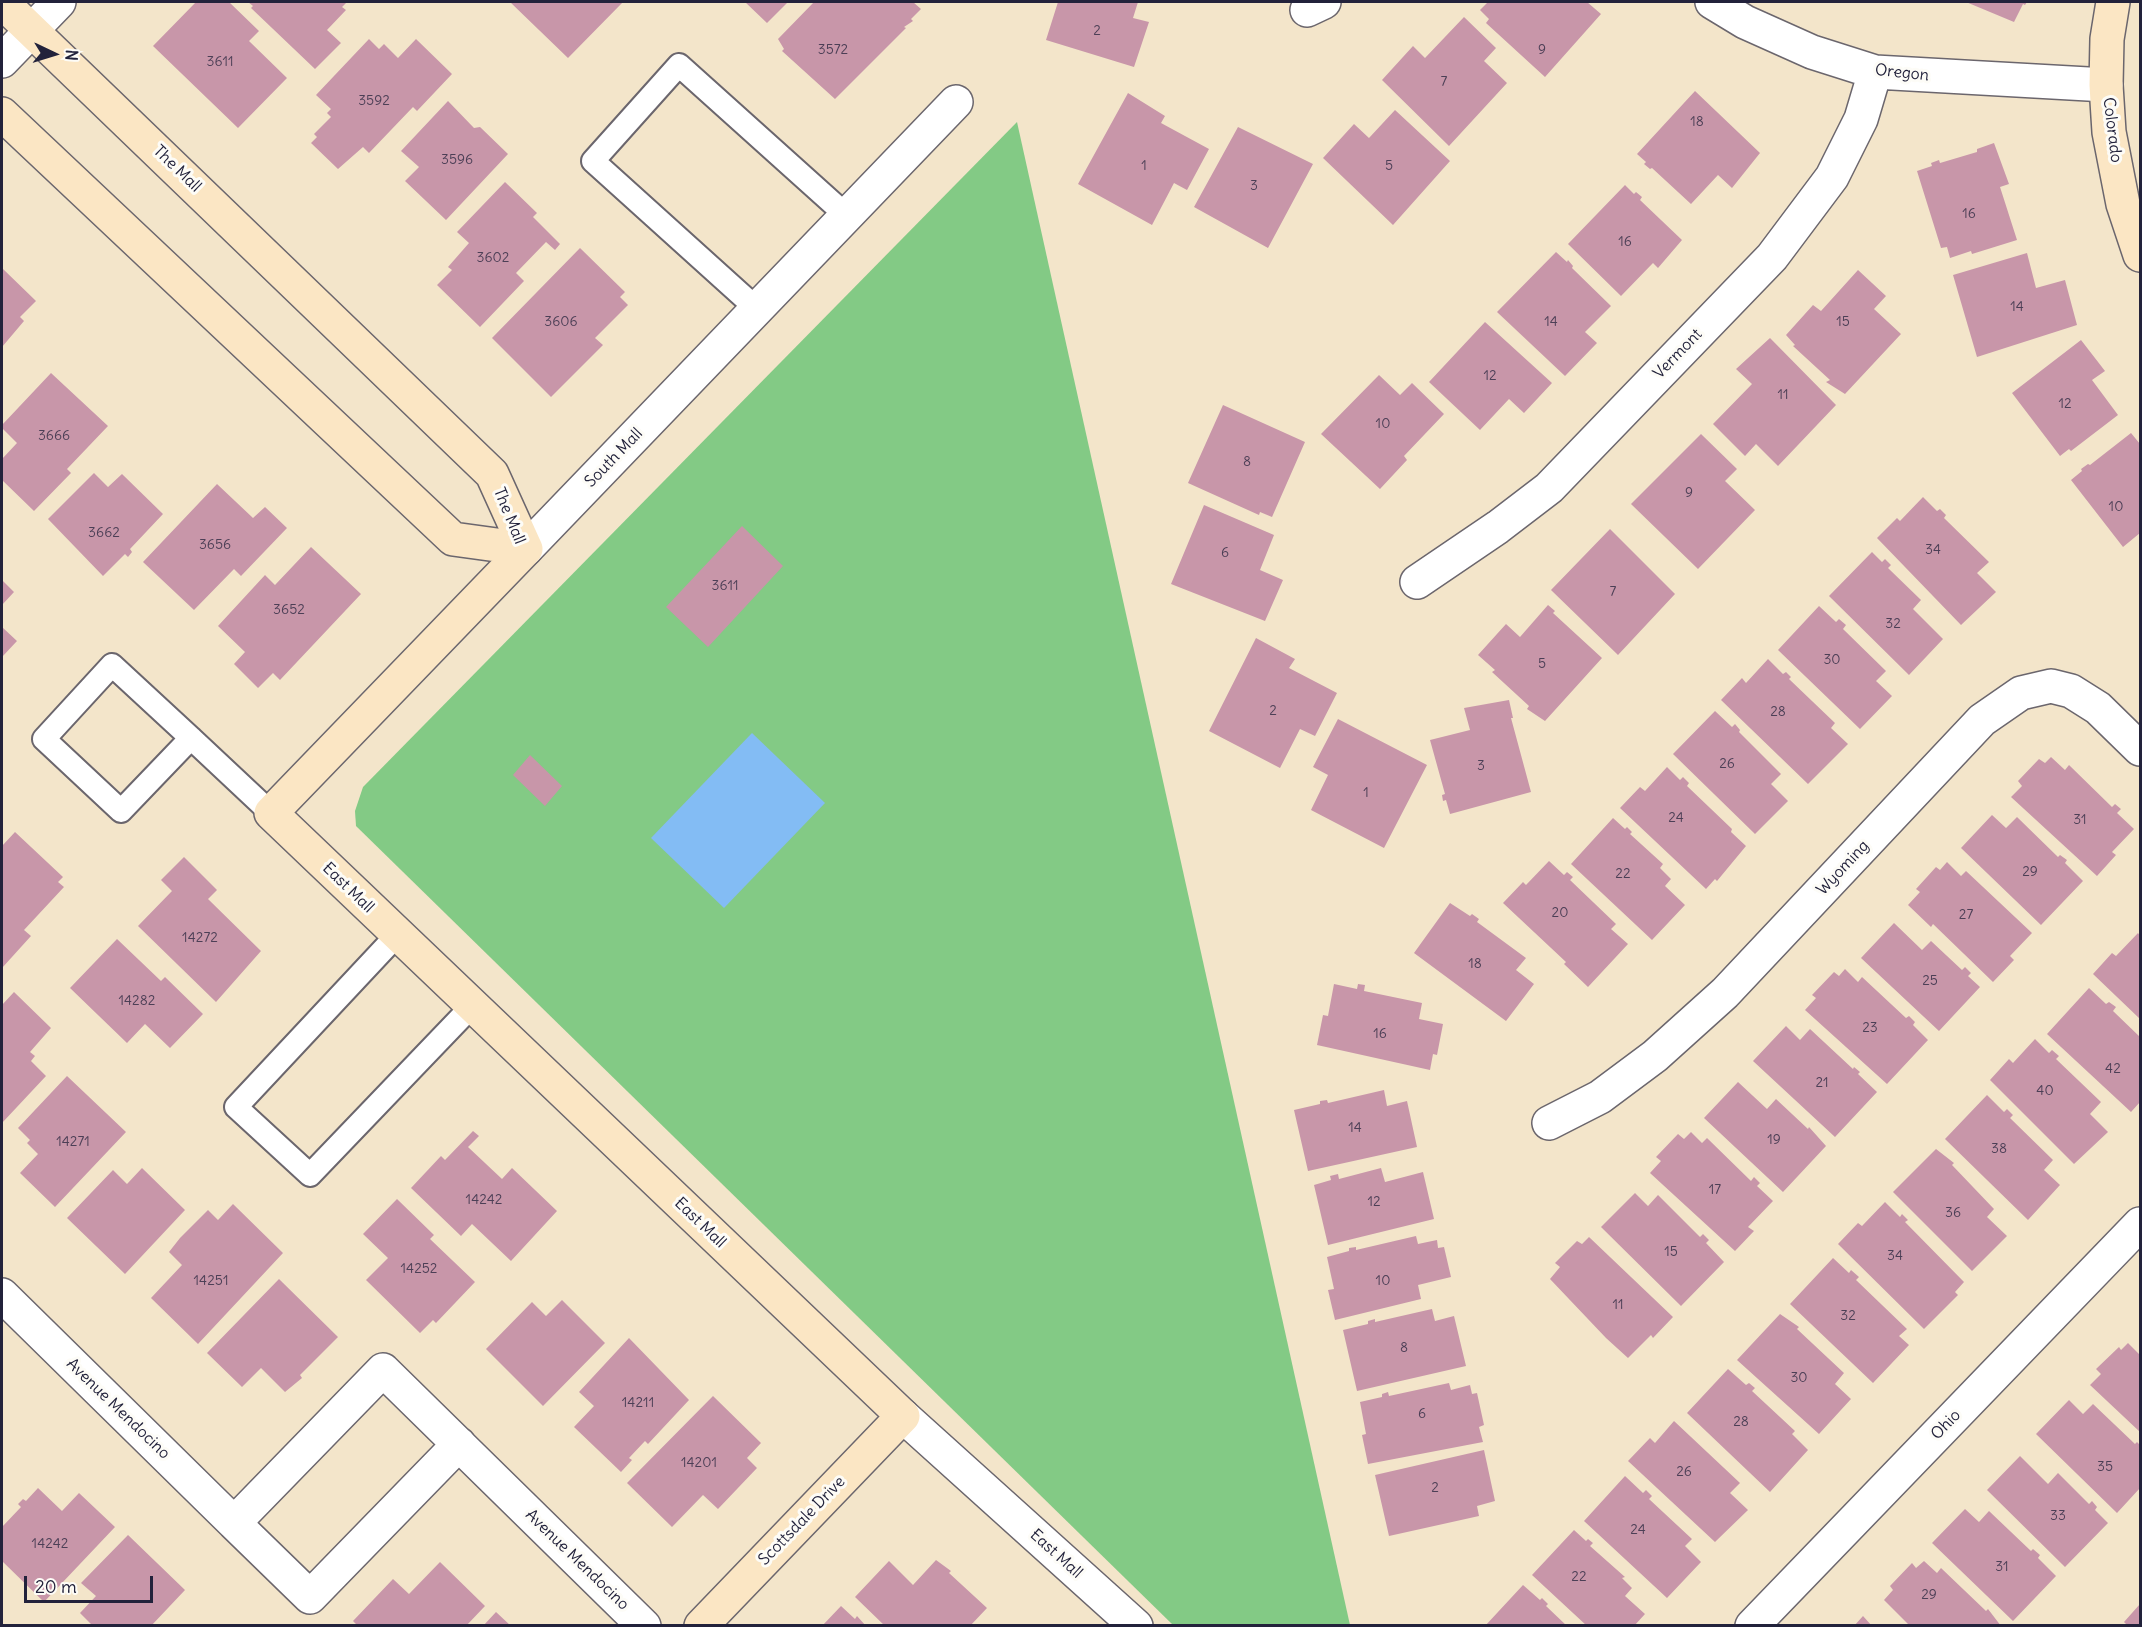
<!DOCTYPE html>
<html>
<head>
<meta charset="utf-8">
<style>
	body { margin:0 }
	#map { position:relative; width:2142px; height:1627px; overflow:hidden; background:#f3e5ca; font-family:Delius,sans-serif }
	canvas { display:block }
	.frame { position:absolute; inset:0; border:3px solid #22223b; pointer-events:none }
	.north { position:absolute; left:24px; top:24px; width:60px; height:60px; -webkit-text-stroke:4px #fdfcf7; paint-order:stroke; rotate:94deg; font-size:16px; font-weight:700; line-height:24px; text-align:center; color:#22223b }
	.north::after { content:''; display:block; margin:auto; width:21px; height:27px; background:#22223b; clip-path:polygon(50% 0,100% 100%,50% 72%,0 100%) }
	.scale { position:absolute; left:24px; top:1576px; width:129px; height:27px; box-sizing:border-box; border:3px solid #22223b; border-top:0; padding-left:8px; font-size:18px; line-height:21px; white-space:nowrap; color:#22223b; -webkit-text-stroke:4px #fdfcf7; paint-order:stroke }
</style>
</head>
<body>
<div id="map">
<canvas width="2142" height="1627"></canvas>
<div class="frame"></div>
<div class="north">N</div>
<div class="scale">20 m</div>
</div>
<script>
const g = document.querySelector('canvas').getContext('2d');
g.lineJoin = 'round';
function paint(path, color) { g.fillStyle = color; g.fill(path, 'evenodd'); }
const poly = rows => new Path2D(rows.map(r => 'M' + r).join(''));
function strokePath(path, color, width, dash) { g.strokeStyle = color; g.lineWidth = width; g.lineCap = dash ? 'butt' : 'round'; g.setLineDash(dash || []); g.stroke(path); }
function write(font, color, halo, rows, align = 'center') {
  g.font = font + ' Delius,sans-serif'; g.lineWidth = 6; g.setLineDash([]); g.textBaseline = 'middle'; g.strokeStyle = halo; g.fillStyle = color; for (const [text, x, y, turn = 0] of rows) {
    g.save(); g.translate(x, y); g.rotate((+turn || 0) * Math.PI / 180); g.textAlign = isNaN(turn) ? turn : align; if (halo) g.strokeText(text, 0, 0); g.fillText(text, 0, 0); g.restore();
  }
}
paint(poly([
	[1017,122,1350,1625,1173,1625,356,826,355,811,363,787]
]), '#83ca85');
paint(poly([
	[752,733,825,803,724,908,651,838]
]), '#83bcf4');
paint(poly([
	[196,2,229,2,259,31,249,41,287,78,238,128,153,46],
	[248,2,347,2,342,7,346,10,327,30,341,43,315,69,251,8,253,6],
	[510,2,623,2,568,58],
	[745,2,788,2,767,23],
	[814,2,913,2,921,9,911,19,913,21,904,27,906,28,835,99,782,51,784,49,778,39],
	[1058,2,1138,2,1133,18,1149,22,1134,67,1046,40],
	[1488,2,1587,2,1601,14,1545,77,1486,23,1489,19,1480,10],
	[1966,2,2027,2,2025,5,2023,4,2014,22],
	[1464,17,1496,48,1484,61,1507,83,1449,146,1382,80,1413,46,1425,58],
	[369,39,379,49,384,44,398,58,416,39,452,74,417,111,413,107,369,153,363,147,338,169,311,143,317,137,314,134,331,117,327,113,331,109,316,95],
	[1695,91,1760,153,1732,188,1718,175,1691,204,1652,168,1650,169,1644,164,1646,162,1637,154],
	[1128,93,1165,116,1161,123,1209,149,1187,190,1174,183,1152,225,1078,184],
	[448,101,474,128,480,127,508,154,446,220,405,181,419,167,401,151],
	[1395,110,1450,161,1393,225,1323,158,1354,124,1369,138],
	[1238,127,1313,164,1268,248,1194,207],
	[1994,143,2009,184,2000,187,2017,240,1972,254,1971,251,1950,258,1947,247,1941,248,1917,171,1932,166,1931,163,1939,160,1940,163,1977,152,1977,149],
	[505,182,537,213,533,217,560,244,555,250,546,242,516,273,524,281,480,327,437,285,452,270,448,267,469,243,457,232],
	[1625,185,1634,194,1636,192,1642,197,1640,200,1682,240,1658,268,1653,263,1621,296,1568,244],
	[580,248,625,292,620,297,628,305,595,338,603,345,551,397,492,338],
	[1556,252,1567,262,1568,260,1573,266,1572,268,1611,306,1585,332,1597,343,1565,376,1497,312],
	[2027,253,2036,288,2065,280,2077,325,1977,357,1953,275],
	[2,268,36,301,20,317,24,321,2,347],
	[1858,270,1886,296,1874,309,1901,334,1845,394,1826,382,1830,380,1793,346,1795,345,1786,335,1813,305,1821,311],
	[1485,322,1552,383,1524,413,1509,399,1480,430,1429,382],
	[1770,338,1836,405,1778,466,1756,444,1745,456,1713,424,1752,384,1736,369],
	[2081,340,2105,371,2092,380,2118,415,2071,451,2069,449,2060,456,2012,393],
	[51,373,108,426,67,469,71,473,34,511,2,480,2,459,17,443,2,428,2,425],
	[1379,375,1400,395,1412,383,1444,414,1404,456,1407,460,1380,489,1321,434],
	[1223,405,1305,442,1272,517,1260,512,1259,515,1188,483],
	[2131,433,2140,444,2140,533,2123,547,2071,480,2082,471,2081,469,2088,464,2090,465],
	[1701,434,1737,469,1725,481,1755,510,1698,569,1631,504],
	[94,473,108,487,122,474,163,514,130,549,132,552,128,557,125,554,103,576,48,519],
	[217,484,253,518,265,507,287,528,241,576,234,569,194,610,143,562],
	[1923,497,1937,511,1940,509,1946,515,1944,518,1989,562,1977,573,1996,592,1961,625,1877,538,1897,518,1900,521],
	[1204,505,1274,535,1260,570,1283,580,1265,621,1171,584],
	[742,526,783,566,708,647,666,607],
	[1610,529,1675,594,1618,655,1551,590],
	[311,547,361,594,280,680,273,673,258,688,234,664,245,652,218,626,265,575,275,585],
	[1872,552,1882,562,1885,559,1891,565,1888,568,1921,600,1913,609,1943,639,1909,675,1829,596],
	[2,580,14,592,2,605],
	[1548,605,1555,611,1553,613,1602,658,1545,721,1527,709,1529,706,1492,672,1495,670,1478,655,1506,624,1520,637],
	[1819,606,1836,622,1839,619,1846,625,1843,629,1886,671,1876,681,1892,696,1860,729,1778,650],
	[2,627,17,641,2,657],
	[1256,638,1295,659,1289,668,1337,693,1315,736,1300,729,1280,768,1209,731],
	[1768,659,1783,674,1786,672,1791,677,1789,679,1835,723,1831,728,1848,744,1808,784,1721,700,1742,678,1746,683],
	[1509,700,1513,718,1511,718,1531,792,1450,814,1446,800,1443,801,1442,795,1445,794,1430,740,1470,730,1464,708],
	[1715,711,1732,727,1735,724,1740,730,1739,732,1781,774,1771,784,1788,801,1755,834,1673,754],
	[1338,719,1427,765,1384,848,1311,810,1328,775,1313,767],
	[530,755,562,786,545,806,513,775],
	[2051,757,2065,770,2069,765,2112,807,2115,804,2121,809,2117,813,2134,829,2112,852,2116,855,2097,876,2011,797,2022,786,2018,781,2039,759,2045,763],
	[1667,767,1680,780,1683,777,1689,783,1687,786,1732,829,1731,832,1746,846,1717,881,1715,879,1706,889,1620,808,1640,787,1645,791],
	[1992,815,2006,828,2017,817,2058,857,2060,855,2067,860,2065,863,2083,881,2041,925,1961,848],
	[1613,818,1625,829,1627,827,1632,832,1630,834,1663,864,1660,868,1671,879,1665,886,1685,905,1652,940,1571,864],
	[15,832,63,877,58,882,64,887,24,930,31,936,2,968,2,846],
	[184,857,217,890,208,899,261,951,216,1002,138,926,172,891,161,880],
	[1549,861,1564,875,1567,872,1573,877,1570,880,1616,924,1611,929,1628,944,1588,987,1564,964,1566,962,1503,903,1523,882,1526,885],
	[1947,862,1961,876,1966,871,2032,933,2010,956,2014,960,1993,982,1933,924,1931,927,1908,905,1920,892,1916,889,1936,867,1940,870],
	[1450,903,1470,916,1472,914,1479,919,1477,922,1526,958,1516,970,1534,984,1506,1021,1414,953],
	[1894,923,1922,950,1931,941,1962,970,1965,967,1971,973,1968,976,1980,987,1939,1031,1861,958],
	[2138,933,2140,936,2140,1019,2093,974,2112,953,2116,956],
	[117,939,161,981,165,977,203,1014,170,1048,145,1024,127,1043,70,988],
	[1845,969,1858,982,1862,977,1906,1018,1909,1016,1915,1022,1913,1025,1928,1040,1887,1084,1805,1010,1816,998,1812,995,1834,972,1839,976],
	[1334,984,1357,989,1358,984,1365,985,1364,991,1422,1003,1419,1019,1443,1024,1437,1055,1433,1054,1430,1070,1317,1045,1323,1015,1328,1016],
	[2089,988,2106,1004,2109,1002,2116,1007,2113,1011,2140,1037,2140,1102,2131,1112,2047,1034],
	[14,992,51,1028,30,1052,35,1056,31,1061,46,1076,2,1123,2,1005],
	[1786,1026,1800,1040,1810,1029,1853,1069,1854,1067,1860,1072,1858,1074,1877,1092,1835,1137,1753,1061],
	[2035,1039,2049,1053,2052,1050,2059,1056,2056,1059,2101,1102,2090,1114,2108,1132,2074,1164,1990,1080,2009,1059,2013,1063],
	[67,1076,126,1132,55,1207,20,1173,38,1154,27,1143,30,1140,18,1128],
	[1738,1082,1767,1109,1776,1099,1808,1129,1809,1127,1826,1146,1783,1192,1704,1118],
	[1384,1090,1387,1106,1407,1101,1417,1147,1308,1171,1294,1110,1320,1104,1320,1101,1327,1100,1328,1103],
	[1987,1095,2004,1112,2007,1109,2013,1115,2010,1118,2053,1160,2044,1170,2060,1185,2028,1220,1945,1139],
	[473,1131,479,1136,468,1147,502,1179,512,1168,557,1211,511,1261,472,1224,461,1236,411,1188,441,1156,445,1160],
	[1691,1132,1702,1143,1707,1138,1751,1181,1754,1177,1760,1183,1757,1186,1773,1201,1748,1227,1754,1231,1735,1251,1650,1173,1661,1161,1656,1157,1678,1134,1684,1139],
	[1936,1149,1954,1163,1952,1165,1994,1209,1987,1217,2007,1236,1972,1271,1893,1192],
	[142,1168,185,1210,125,1274,67,1218,113,1170,127,1184],
	[1381,1168,1385,1182,1423,1172,1434,1219,1328,1245,1314,1185,1331,1180,1330,1176,1338,1174,1339,1179],
	[1635,1193,1648,1206,1658,1195,1700,1237,1703,1234,1709,1240,1706,1243,1724,1262,1681,1306,1601,1227],
	[397,1199,434,1235,430,1239,475,1282,436,1323,433,1320,420,1333,366,1280,388,1258,363,1234],
	[1885,1202,1900,1217,1902,1214,1908,1220,1905,1222,1964,1282,1955,1292,1958,1295,1924,1329,1838,1244,1858,1223,1862,1226],
	[233,1204,283,1253,198,1344,151,1298,182,1265,169,1252,180,1238,208,1210,218,1220],
	[1416,1236,1418,1244,1437,1240,1438,1248,1444,1247,1451,1277,1418,1285,1421,1299,1335,1320,1328,1290,1334,1289,1327,1257,1349,1251,1349,1248,1356,1247,1356,1250],
	[1589,1237,1673,1317,1653,1338,1651,1335,1628,1358,1606,1338,1550,1279,1560,1267,1555,1263,1577,1241,1582,1244],
	[1833,1258,1849,1273,1851,1270,1859,1277,1856,1280,1907,1329,1899,1336,1909,1345,1873,1383,1790,1304],
	[279,1279,338,1337,300,1375,302,1378,285,1392,261,1368,242,1387,207,1353],
	[562,1300,605,1343,543,1406,486,1349,532,1302,546,1316],
	[1432,1309,1435,1321,1454,1316,1466,1366,1357,1391,1343,1330,1368,1324,1368,1321,1375,1319,1375,1322],
	[1780,1314,1799,1327,1797,1329,1844,1373,1835,1384,1851,1399,1819,1434,1737,1360],
	[629,1338,689,1400,648,1444,645,1441,629,1458,632,1460,621,1472,574,1427,594,1406,579,1392],
	[2128,1343,2140,1355,2140,1432,2090,1385,2101,1374,2096,1369,2119,1347,2121,1350],
	[1728,1369,1746,1385,1749,1383,1755,1388,1752,1391,1795,1431,1792,1434,1808,1450,1770,1492,1687,1413],
	[1449,1383,1451,1390,1470,1385,1472,1394,1477,1393,1484,1425,1479,1427,1483,1442,1368,1464,1362,1435,1366,1434,1360,1402,1382,1397,1382,1394,1388,1392,1389,1396],
	[713,1396,761,1443,747,1458,757,1468,718,1509,703,1495,672,1527,627,1483],
	[2069,1400,2083,1414,2093,1404,2135,1444,2137,1442,2140,1445,2140,1488,2117,1513,2036,1434],
	[1674,1421,1740,1483,1730,1493,1748,1510,1715,1542,1628,1461,1650,1438,1655,1443],
	[1484,1450,1495,1501,1477,1506,1479,1516,1389,1536,1375,1475],
	[2020,1456,2048,1484,2058,1473,2089,1504,2092,1501,2097,1507,2095,1510,2108,1523,2065,1567,1987,1490],
	[1625,1476,1643,1493,1646,1490,1652,1496,1649,1499,1692,1539,1685,1546,1701,1562,1667,1598,1584,1521],
	[38,1488,62,1511,79,1493,115,1527,44,1602,2,1561,2,1527,21,1507,18,1504,23,1499,26,1501],
	[1965,1509,1979,1522,1989,1511,2031,1551,2033,1549,2040,1555,2038,1558,2056,1576,2013,1621,1932,1543],
	[1574,1530,1586,1541,1588,1539,1593,1543,1590,1546,1625,1577,1622,1578,1632,1588,1625,1596,1645,1614,1634,1626,1587,1626,1532,1575],
	[128,1535,185,1590,151,1626,93,1626,80,1613,96,1596,81,1583],
	[936,1560,951,1571,949,1573,987,1608,970,1626,885,1626,855,1597,889,1561,913,1585],
	[1924,1561,1937,1573,1941,1568,1986,1611,1988,1609,2001,1626,1910,1626,1884,1600,1893,1590,1890,1586,1912,1563,1916,1568],
	[440,1562,485,1606,466,1626,358,1626,353,1621,393,1579,409,1594],
	[1523,1585,1540,1600,1542,1598,1548,1604,1546,1606,1567,1626,1485,1626],
	[2140,1604,2140,1626,2128,1626,2124,1622],
	[841,1606,855,1619,857,1616,866,1626,822,1626],
	[496,1612,511,1626,483,1626],
	[1863,1616,1872,1626,1854,1626]
]), '#c896a9');
const lane = poly([
	[757,309,593,161,679,65,847,216],
	[191,738,121,811,44,739,112,665,191,738,271,813],
	[397,935,236,1107,310,1175,472,1006]
]);
const street = poly([
	[1712,2,1745,22,1812,52,1875,72,2106,85],
	[1307,10,1324,2],
	[2,61,59,2],
	[526,549,956,102],
	[1417,582,1498,527,1549,488,1772,257,1832,177,1861,119,1875,72],
	[1549,1123,1600,1097,1655,1056,1725,993,1982,720,2021,693,2051,686,2071,691,2098,708,2140,749],
	[2,1295,234,1523,383,1370,644,1626],
	[903,1416,1136,1626],
	[234,1523,310,1597,459,1444],
	[1752,1626,2140,1224]
]);
const secondary = poly([
	[2,2,492,474,526,549],
	[2113,2,2107,39,2106,85,2109,132,2123,204,2140,255],
	[2,114,453,539,526,549],
	[526,549,271,813,903,1416,701,1626]
]);
strokePath(lane, '#6b666d', 26);
strokePath(street, '#6b666d', 36);
strokePath(secondary, '#6b666d', 36);
strokePath(lane, '#fff', 22);
strokePath(street, '#fff', 33);
strokePath(secondary, '#fbe6c4', 33);
write('14px', '#4c3f56', null, [
	["2",1097,31],
	["3572",833,50],
	["9",1542,50],
	["3611",220,62],
	["7",1444,82],
	["3592",374,101],
	["18",1697,122],
	["3596",457,160],
	["1",1144,166],
	["5",1389,166],
	["3",1254,186],
	["16",1969,214],
	["16",1625,242],
	["3602",493,258],
	["14",2017,307],
	["3606",561,322],
	["14",1551,322],
	["15",1843,322],
	["12",1490,376],
	["11",1783,395],
	["12",2065,404],
	["10",1383,424],
	["3666",54,436],
	["8",1247,462],
	["9",1689,493],
	["10",2116,507],
	["3662",104,533],
	["3656",215,545],
	["34",1933,550],
	["6",1225,553],
	["3611",725,586],
	["7",1613,592],
	["3652",289,610],
	["32",1893,624],
	["30",1832,660],
	["5",1542,664],
	["2",1273,711],
	["28",1778,712],
	["26",1727,764],
	["3",1481,766],
	["1",1366,793],
	["24",1676,818],
	["31",2080,820],
	["29",2030,872],
	["22",1623,874],
	["20",1560,913],
	["27",1966,915],
	["14272",200,938],
	["18",1475,964],
	["25",1930,981],
	["14282",137,1001],
	["23",1870,1028],
	["16",1380,1034],
	["42",2113,1069],
	["21",1822,1083],
	["40",2045,1091],
	["14",1355,1128],
	["19",1774,1140],
	["14271",73,1142],
	["38",1999,1149],
	["17",1715,1190],
	["14242",484,1200],
	["12",1374,1202],
	["36",1953,1213],
	["15",1671,1252],
	["34",1895,1256],
	["14252",419,1269],
	["14251",211,1281],
	["10",1383,1281],
	["11",1618,1305],
	["32",1848,1316],
	["8",1404,1348],
	["30",1799,1378],
	["14211",638,1403],
	["6",1422,1414],
	["28",1741,1422],
	["14201",699,1463],
	["35",2105,1467],
	["26",1684,1472],
	["2",1435,1488],
	["33",2058,1516],
	["24",1638,1530],
	["14242",50,1544],
	["31",2002,1567],
	["22",1579,1577],
	["29",1929,1595]
]);
write('16px', '#22223b', '#fdfcf7', [
	["Oregon",1902,73,6],
	["Colorado",2112,130,83],
	["The Mall",177,169,44],
	["Vermont",1678,354,-46],
	["South Mall",614,458,-46],
	["The Mall",509,516,68],
	["Wyoming",1843,868,-47],
	["East Mall",348,888,44],
	["East Mall",700,1223,44],
	["Avenue Mendocino",118,1409,44],
	["Ohio",1946,1425,-46],
	["Scottsdale Drive",802,1521,-46],
	["East Mall",1056,1554,42],
	["Avenue Mendocino",577,1560,44]
]);
</script>
</body>
</html>
